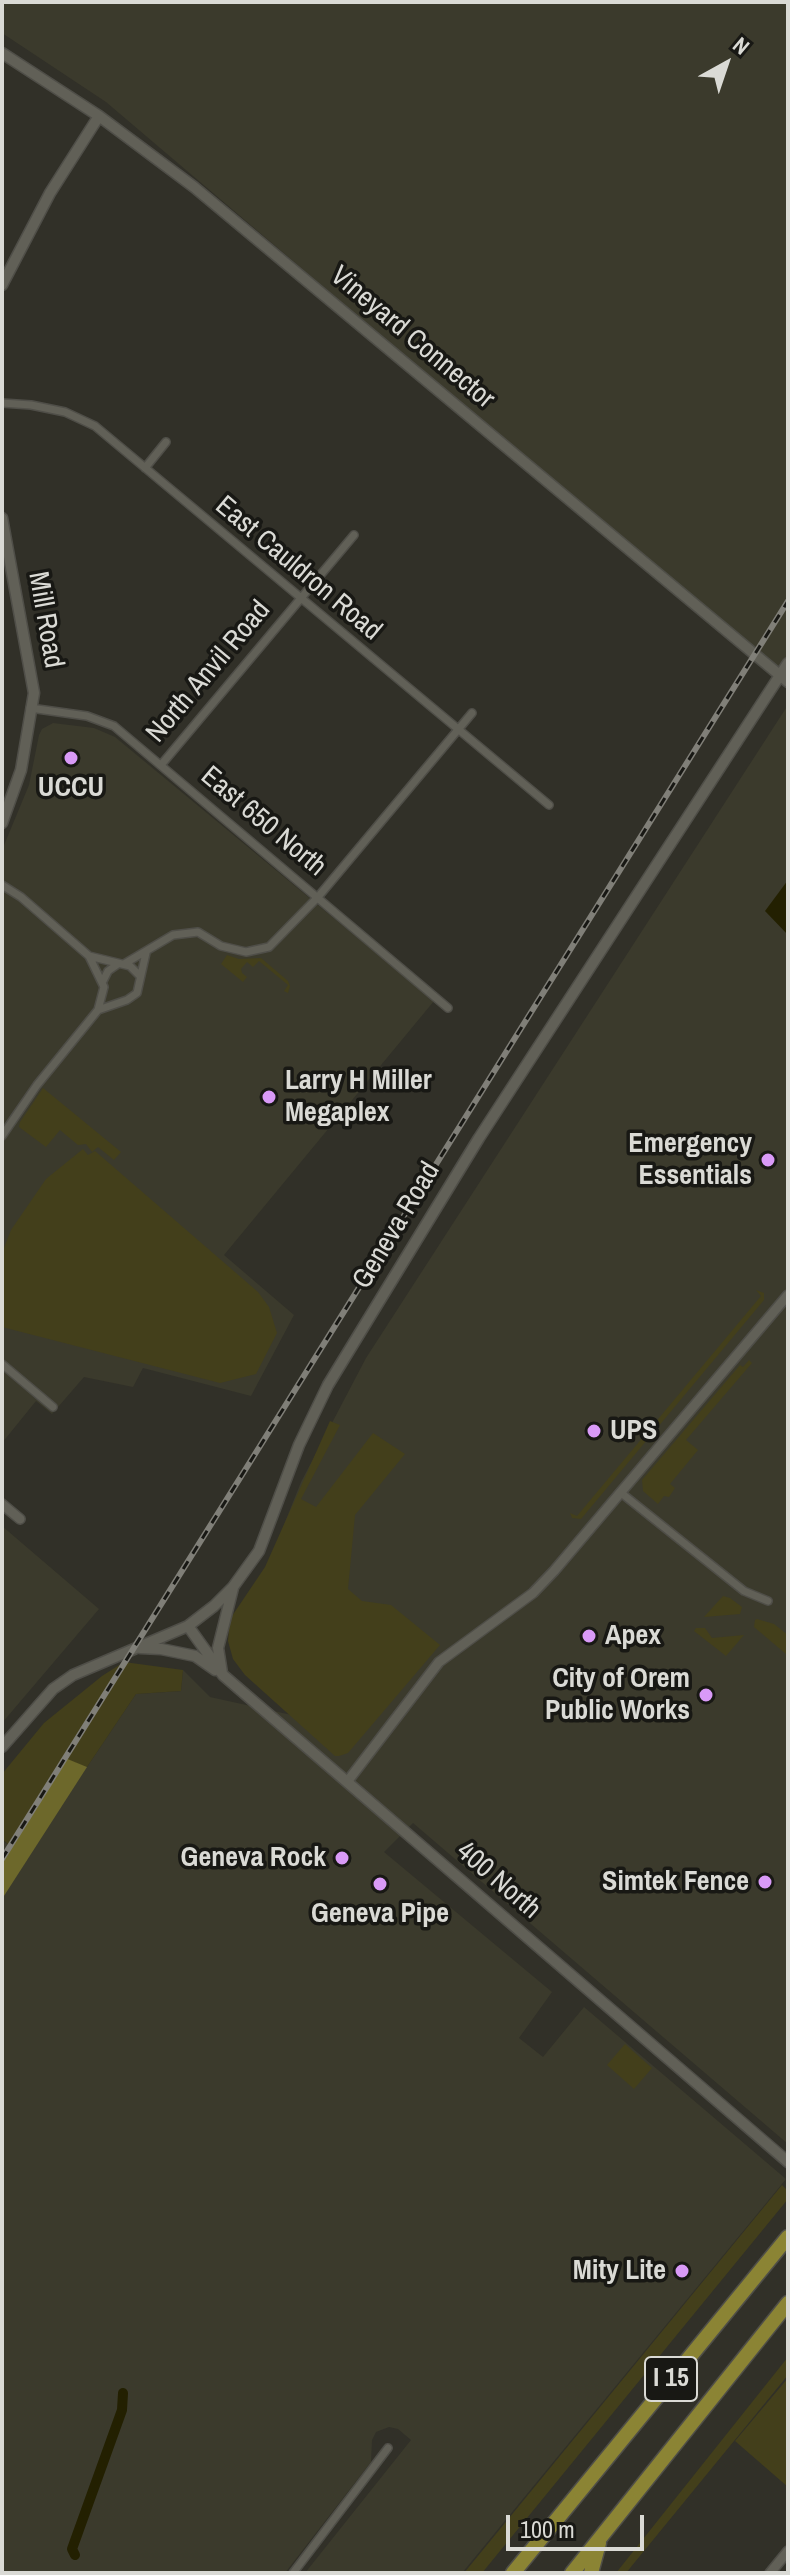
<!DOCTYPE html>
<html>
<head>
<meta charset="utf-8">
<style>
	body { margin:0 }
	#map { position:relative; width:790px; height:2575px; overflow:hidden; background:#313028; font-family:"Archivo Narrow",sans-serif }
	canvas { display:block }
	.frame { position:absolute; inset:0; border:4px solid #dadad5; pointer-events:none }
	.north { position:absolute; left:686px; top:24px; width:80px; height:80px; -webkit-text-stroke:6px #181814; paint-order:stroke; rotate:40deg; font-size:22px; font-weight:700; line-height:32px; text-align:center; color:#dadad5 }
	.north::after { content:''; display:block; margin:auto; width:28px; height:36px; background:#dadad5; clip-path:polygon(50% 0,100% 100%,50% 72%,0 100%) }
	.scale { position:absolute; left:506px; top:2515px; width:138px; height:36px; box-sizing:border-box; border:4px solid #dadad5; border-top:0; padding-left:10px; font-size:24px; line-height:28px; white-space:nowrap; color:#dadad5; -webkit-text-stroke:6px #181814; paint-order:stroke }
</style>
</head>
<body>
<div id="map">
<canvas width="790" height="2575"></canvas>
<div class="frame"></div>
<div class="north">N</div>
<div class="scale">100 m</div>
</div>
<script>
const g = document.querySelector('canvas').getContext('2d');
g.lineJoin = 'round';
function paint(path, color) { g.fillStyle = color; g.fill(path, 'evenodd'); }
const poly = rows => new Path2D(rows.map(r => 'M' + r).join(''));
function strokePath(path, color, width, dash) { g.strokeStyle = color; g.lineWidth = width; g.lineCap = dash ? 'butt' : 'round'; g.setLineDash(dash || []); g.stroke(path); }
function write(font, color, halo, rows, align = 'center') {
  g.font = font + ' "Archivo Narrow",sans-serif'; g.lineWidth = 7; g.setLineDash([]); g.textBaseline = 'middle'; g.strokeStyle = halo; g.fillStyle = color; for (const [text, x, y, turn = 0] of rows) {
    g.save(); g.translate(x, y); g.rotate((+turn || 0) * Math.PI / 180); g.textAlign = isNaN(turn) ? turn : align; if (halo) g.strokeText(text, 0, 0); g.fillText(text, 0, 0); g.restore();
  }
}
paint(poly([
	[2,2,788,2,788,682,106,102,2,33],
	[788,705,788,2144,413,1823,384,1852,552,1992,519,2038,543,2057,584,2007,786,2179,462,2573,305,2573,411,2440,398,2429,389,2427,376,2432,372,2440,371,2462,285,2573,2,2573,2,1840,10,1846,65,1758,87,1767,136,1694,181,1691,183,1670,210,1697,319,1721,272,1555,301,1482,366,1358],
	[53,723,94,728,115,737,434,1001,224,1255,294,1315,251,1396,143,1368,133,1387,84,1377,52,1414,36,1401,2,1443,2,850,29,785,39,735,42,729],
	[2,1526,99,1609,2,1723]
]), '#3b3a2c');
paint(poly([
	[227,955,239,959,261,958,288,981,290,986,288,993,284,991,288,985,259,961,253,967,247,962,241,969,242,973,247,977,243,982,221,964],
	[43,1088,121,1152,114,1160,98,1147,92,1152,86,1144,78,1145,60,1130,46,1147,19,1127,20,1122],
	[83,1149,88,1155,95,1151,258,1292,269,1307,277,1333,256,1374,220,1383,2,1327,2,1253,11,1230,46,1179],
	[756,1290,764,1293,764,1300,581,1519,572,1518,570,1513,577,1516,761,1296],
	[749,1360,752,1363,686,1440,698,1450,670,1484,675,1488,669,1497,664,1496,658,1504,643,1491,642,1480,740,1365,743,1367],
	[330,1421,340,1425,301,1499,316,1507,373,1433,405,1454,355,1515,348,1589,362,1601,391,1605,440,1645,348,1753,339,1756,335,1756,245,1675,233,1659,228,1641,230,1619,265,1567],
	[723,1596,730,1598,742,1607,740,1614,704,1617],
	[757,1619,774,1624,788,1635,786,1654,754,1627,755,1620],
	[696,1628,705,1628,712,1638,744,1635,726,1656,694,1631],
	[124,1662,183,1670,181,1691,136,1694,87,1767,65,1759,10,1846,2,1839,2,1774,44,1723,102,1676],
	[625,2044,652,2068,634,2089,607,2065],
	[782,2185,788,2191,788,2199,482,2573,464,2573],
	[788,2357,788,2375,626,2573,616,2573],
	[788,2378,788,2487,735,2441]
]), '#433f1b');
paint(poly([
	[65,1758,87,1767,2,1899,2,1859]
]), '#6d682b');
paint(poly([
	[788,880,788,935,765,911]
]), '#232001');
strokePath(poly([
	[75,2555,72,2549,122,2410,123,2393]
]), '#232001', 10);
const minor = poly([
	[2,403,31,405,65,412,95,426,549,805],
	[145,468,166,442],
	[30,708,87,716,114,726,448,1008],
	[161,765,354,535],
	[2,885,21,897,89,956,104,987,98,1010,37,1085,2,1136],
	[89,956,130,966,139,975],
	[124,964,173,935,198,932,221,946,246,952,269,947,318,897,472,713],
	[103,981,108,971,118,964],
	[98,1010,127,1000,137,993,146,953],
	[2,1364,53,1407],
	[620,1492,744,1591,768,1601],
	[293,2573,388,2448]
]);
const tertiary = poly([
	[2,1504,20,1519],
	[347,1782,439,1662,533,1593,554,1571,788,1295],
	[770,2573,788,2551]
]);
const secondary = poly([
	[2,53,99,116,194,187,788,682],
	[2,285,50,193,99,116],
	[2,518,34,693,21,770,2,823],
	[188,1626,223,1675,788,2162],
	[140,1648,161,1649,195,1656,215,1670],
	[222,1673,218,1648,233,1588],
	[2,1747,53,1689,73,1675,188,1626,214,1606,233,1587,259,1551,299,1445,328,1385,479,1138,788,663]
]);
const motorway = poly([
	[513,2573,788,2237],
	[572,2573,788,2303],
	[591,2573,599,2543]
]);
strokePath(minor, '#4f4e48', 10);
strokePath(tertiary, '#4f4e48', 12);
strokePath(secondary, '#4f4e48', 13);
strokePath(motorway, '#4f4e48', 17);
strokePath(minor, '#616057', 7);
strokePath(tertiary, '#616057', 9);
strokePath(secondary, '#616057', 10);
strokePath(motorway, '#8b8434', 14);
const rail = poly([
	[2,1859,788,601]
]);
strokePath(rail, '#807f78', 6);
strokePath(rail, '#181814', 3, [9]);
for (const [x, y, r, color] of [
	[71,758,8,"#d99af7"],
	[269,1097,8,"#d99af7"],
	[768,1160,8,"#d99af7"],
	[594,1431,8,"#d99af7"],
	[589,1636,8,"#d99af7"],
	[706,1695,8,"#d99af7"],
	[342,1858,8,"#d99af7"],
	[765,1882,8,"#d99af7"],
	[380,1884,8,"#d99af7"],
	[682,2271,8,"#d99af7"]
]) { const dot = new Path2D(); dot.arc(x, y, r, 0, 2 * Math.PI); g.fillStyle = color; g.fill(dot); strokePath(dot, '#181814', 3); }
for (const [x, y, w] of [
	[671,2379,52]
]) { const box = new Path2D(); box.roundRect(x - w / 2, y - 22, w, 44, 6); g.fillStyle = '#181814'; g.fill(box); strokePath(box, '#dadad5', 2); }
write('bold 26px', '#dadad5', null, [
	["I 15",671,2379]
]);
write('28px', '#dadad5', '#181814', [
	["Vineyard Connector",412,338,40],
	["East Cauldron Road",298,569,40],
	["Mill Road",45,620,80],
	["North Anvil Road",209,672,-50],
	["East 650 North",263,822,40],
	["Geneva Road",397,1226,-59],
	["400 North",498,1881,41]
]);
write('bold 28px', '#dadad5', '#181814', [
	["UCCU",71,788,"center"],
	["Larry H Miller",285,1081,"left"],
	["Megaplex",285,1113,"left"],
	["Emergency",752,1144],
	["Essentials",752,1176],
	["UPS",610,1431,"left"],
	["Apex",605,1636,"left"],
	["City of Orem",690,1679],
	["Public Works",690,1711],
	["Geneva Rock",326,1858],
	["Simtek Fence",749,1882],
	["Geneva Pipe",380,1914,"center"],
	["Mity Lite",666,2271]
], 'right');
</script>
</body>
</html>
